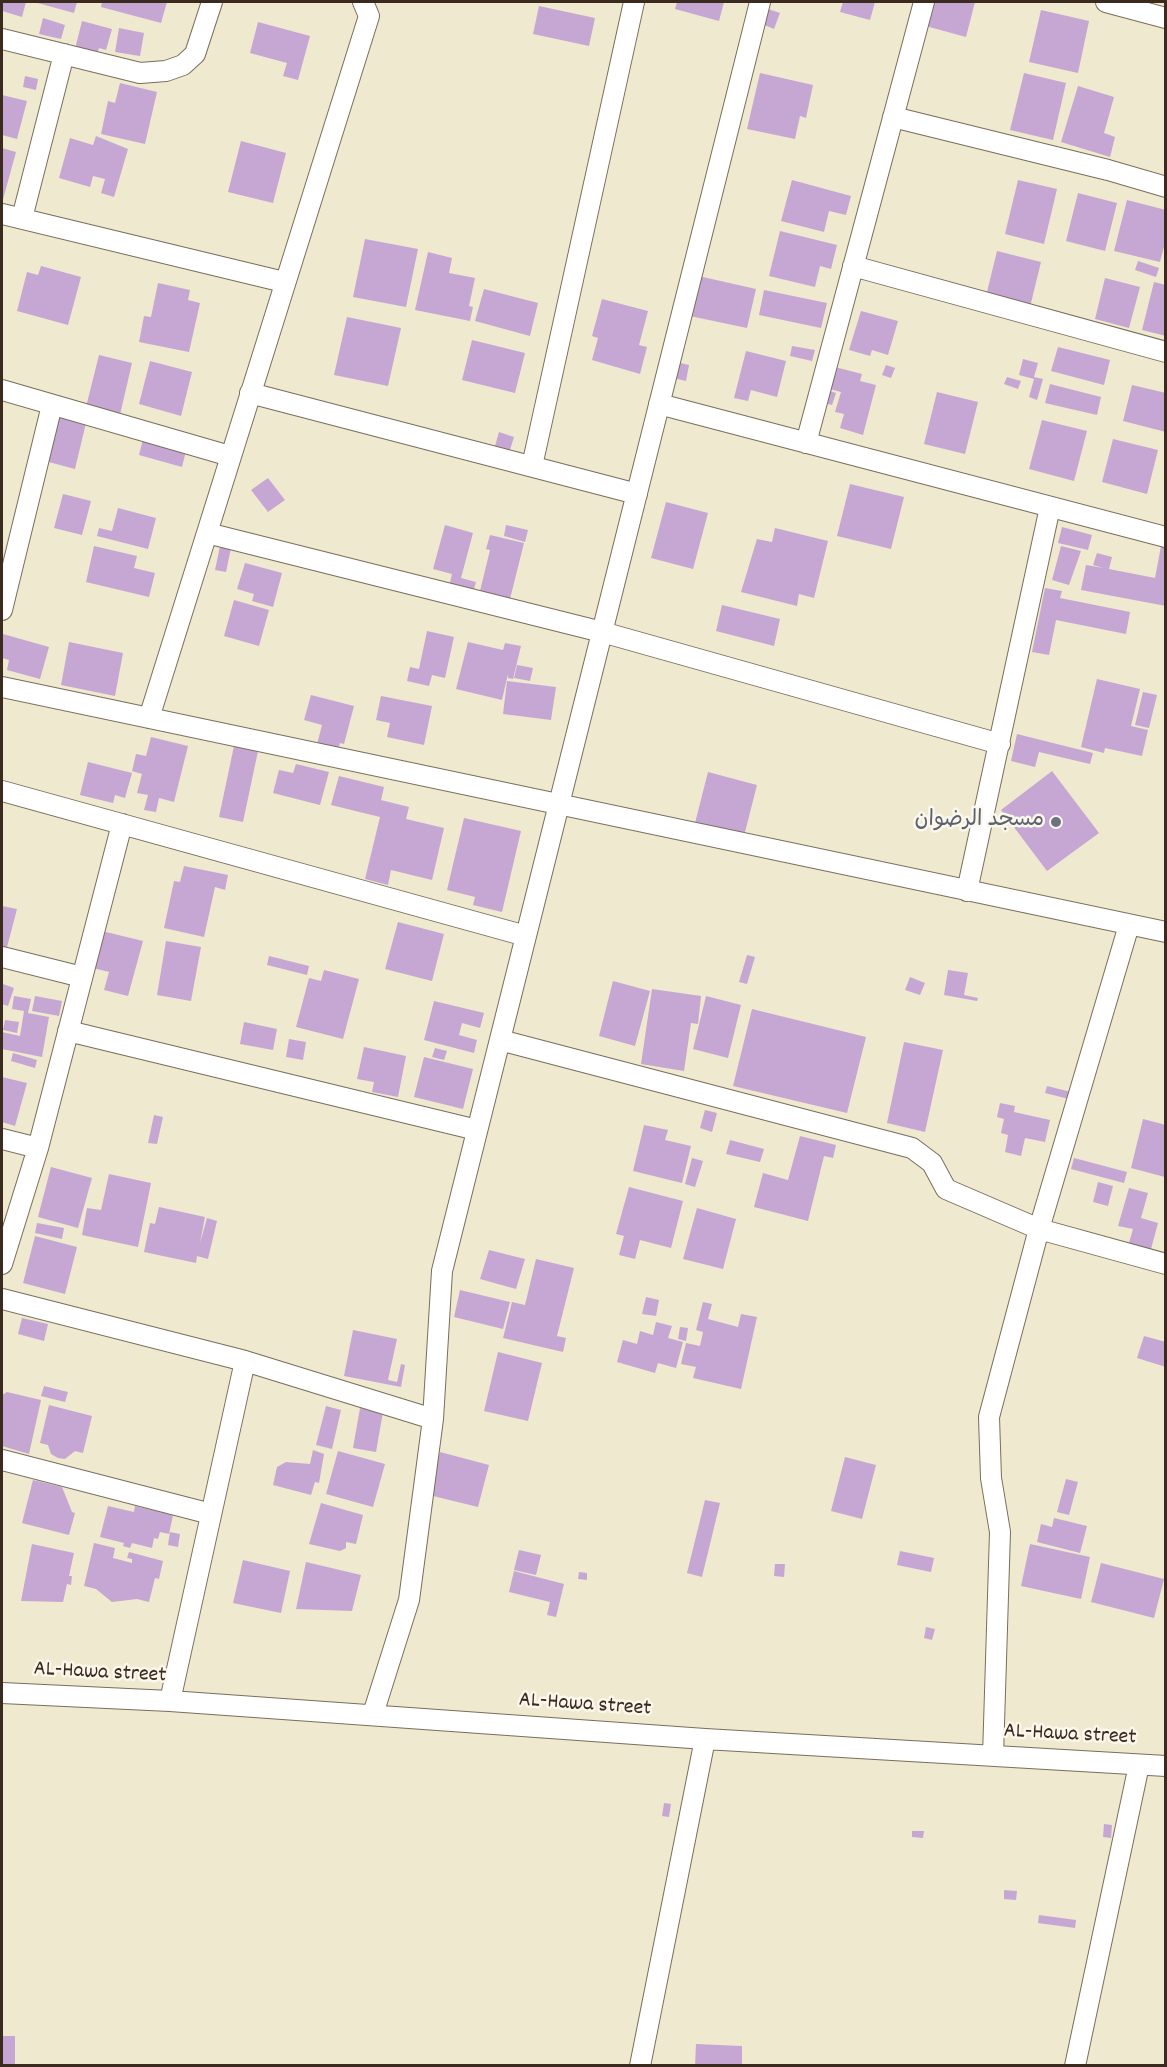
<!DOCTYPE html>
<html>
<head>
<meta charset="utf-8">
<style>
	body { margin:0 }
	#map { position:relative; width:1167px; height:2067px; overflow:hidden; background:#efe9cf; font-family:Dekko,sans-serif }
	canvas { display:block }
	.frame { position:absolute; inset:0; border:3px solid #3b2a1e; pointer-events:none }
</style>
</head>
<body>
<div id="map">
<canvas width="1167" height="2067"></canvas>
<div class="frame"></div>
</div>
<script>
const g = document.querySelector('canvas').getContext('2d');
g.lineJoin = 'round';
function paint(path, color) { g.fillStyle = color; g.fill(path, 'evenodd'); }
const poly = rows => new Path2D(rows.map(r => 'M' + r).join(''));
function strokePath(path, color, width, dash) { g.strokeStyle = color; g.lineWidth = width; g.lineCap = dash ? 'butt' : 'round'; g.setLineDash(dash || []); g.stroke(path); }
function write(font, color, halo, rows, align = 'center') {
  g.font = font + ' Dekko,"Playpen Sans Arabic",sans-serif'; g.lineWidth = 5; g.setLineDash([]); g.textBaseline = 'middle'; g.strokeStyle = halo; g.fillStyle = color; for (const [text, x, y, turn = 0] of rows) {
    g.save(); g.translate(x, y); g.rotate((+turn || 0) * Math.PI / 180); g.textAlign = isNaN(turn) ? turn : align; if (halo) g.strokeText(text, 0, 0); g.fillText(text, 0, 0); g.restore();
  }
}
paint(poly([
	[2,2,26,2,22,17,2,11],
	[34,2,77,2,74,13],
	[102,2,167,2,161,23,101,7],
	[677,2,724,2,719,21,675,9],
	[843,2,875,2,870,20,840,12],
	[928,2,975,2,966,37,922,25],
	[539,6,595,18,589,46,533,34],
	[768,9,780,13,774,29,762,24],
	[1041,10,1089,21,1078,73,1029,62],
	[43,18,65,25,61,39,39,34],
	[82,21,112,29,106,50,99,48,96,58,74,53],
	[258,22,310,36,298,80,283,76,287,63,250,53],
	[119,28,144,33,140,56,115,52],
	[760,73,813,85,806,118,800,116,795,139,747,129],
	[1024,73,1066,83,1053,140,1010,130],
	[25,76,38,79,36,90,23,87],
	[120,83,157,92,145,144,101,134,108,101,115,103],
	[1078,86,1114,97,1104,133,1115,137,1110,157,1061,142],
	[2,95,27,101,17,139,2,135],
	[96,136,128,149,114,197,101,193,105,179,93,176,90,187,59,178,70,138,93,145],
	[241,141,286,153,273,203,228,192],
	[2,148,16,152,2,203],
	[792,180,851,196,846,215,829,211,824,232,781,221],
	[1018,180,1057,189,1044,244,1005,234],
	[1078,193,1117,203,1105,251,1066,241],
	[1127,200,1166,210,1166,239,1160,262,1114,251],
	[780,231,837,245,831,269,820,266,815,287,769,276],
	[365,239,418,249,406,307,353,297],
	[997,251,1041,262,1030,307,986,296],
	[428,252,452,258,449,273,475,278,469,306,473,307,470,321,415,310],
	[1138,261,1159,268,1156,277,1135,270],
	[41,266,81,277,68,325,17,311,27,272,38,275],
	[694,275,756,289,747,328,685,315],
	[1105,278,1140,287,1129,328,1095,319],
	[1154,282,1166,285,1166,336,1142,330],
	[158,283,190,290,188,300,200,303,189,352,139,342,144,316,151,317],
	[484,289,538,303,530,336,475,321],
	[764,290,827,303,821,328,759,315],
	[602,299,648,311,639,345,647,347,640,374,592,360,598,338,592,336],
	[861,311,898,321,888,355,872,350,870,356,849,350],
	[347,317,401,328,388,386,334,375],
	[472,340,525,353,515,393,462,380],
	[792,346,815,350,812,361,790,356],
	[1058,347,1110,360,1104,385,1051,371],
	[746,351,786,361,777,397,751,390,748,401,734,398],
	[99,355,132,363,119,419,85,411],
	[1023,359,1038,363,1034,377,1043,379,1037,400,1029,397,1034,379,1019,375],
	[150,361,192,372,181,416,139,404],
	[676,362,689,365,686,381,673,378],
	[886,365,895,368,891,378,882,375],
	[831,366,862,374,860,381,876,385,863,435,840,428,844,414,835,412,841,392,826,388],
	[1007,377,1021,381,1018,389,1004,384],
	[1050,384,1101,397,1097,415,1045,403],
	[1132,385,1166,393,1166,432,1123,421],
	[824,389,836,393,832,405,820,402],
	[937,392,978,402,965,454,924,444],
	[56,416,86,423,75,469,45,461],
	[1042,420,1087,431,1074,481,1029,469],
	[499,432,514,437,510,450,495,446],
	[143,439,186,451,182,467,139,455],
	[1113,439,1158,450,1147,494,1102,482],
	[268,478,285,500,268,512,251,490],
	[850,484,904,497,891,549,837,536],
	[63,494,91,501,82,535,54,528],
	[666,502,708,513,693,569,651,558],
	[118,508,156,518,148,549,97,536,99,528,112,531],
	[445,525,473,533,461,578,476,582,473,593,449,587,452,574,433,569],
	[506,525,528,530,525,542,504,536],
	[1062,527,1092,535,1088,550,1058,543],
	[775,528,828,541,814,598,799,594,797,606,741,592,757,539,772,542],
	[490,535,524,543,509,603,479,595,490,550,486,549],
	[94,546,137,556,134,568,155,573,149,597,86,582],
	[220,546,231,548,226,572,215,570],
	[1061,546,1081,551,1069,585,1052,580],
	[1161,546,1166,546,1166,606,1081,590,1086,565,1104,568,1093,565,1097,553,1112,557,1109,569,1155,578],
	[245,563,282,573,273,607,252,601,254,594,237,589],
	[1045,588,1062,591,1060,598,1130,612,1126,634,1056,620,1049,655,1032,652],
	[234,600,269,610,259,646,224,636],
	[722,605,780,619,774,646,716,631],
	[427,631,454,637,445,678,432,675,429,686,407,681,410,667,419,669],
	[3,634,49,647,40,679,7,670,9,660,2,658],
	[69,642,123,653,115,696,61,685],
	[468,642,503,650,505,643,521,646,513,679,508,678,508,674,502,700,456,689],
	[517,665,533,668,530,681,514,678],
	[1097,679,1140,689,1131,726,1148,730,1142,756,1105,748,1104,753,1081,747],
	[507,681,556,687,551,720,503,714],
	[1143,692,1157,695,1149,728,1135,725],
	[311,695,354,706,344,744,340,743,337,754,316,748,322,725,304,720],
	[381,696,432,706,424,745,387,737,390,723,376,720],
	[1017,734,1093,753,1090,764,1039,752,1035,767,1011,761],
	[151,737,188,746,174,802,159,798,156,812,144,810,148,795,137,793,142,774,132,771,136,754,146,756],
	[234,746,258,751,243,822,219,817],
	[88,762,132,773,125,798,115,795,113,803,80,795],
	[296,764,329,772,320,805,273,793,279,770,293,773],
	[1052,771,1099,833,1047,871,1001,810],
	[708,772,757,785,743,840,694,827],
	[339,776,384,787,381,800,409,807,406,819,444,828,432,880,391,870,388,885,365,879,380,817,331,805],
	[464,818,521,831,502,912,473,905,475,897,447,890],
	[184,866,228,875,225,890,215,887,204,937,164,928,174,881,180,882],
	[2,906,17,909,6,951,2,950],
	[398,922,444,934,432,981,385,969],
	[102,931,143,941,128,996,104,990,109,972,93,968],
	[166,941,201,947,191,1001,157,995],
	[747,955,755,957,747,984,739,982],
	[269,956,309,966,307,975,267,965],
	[324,970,359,979,343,1039,296,1027,309,978,321,981],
	[948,970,968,973,964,995,978,998,977,1001,944,995],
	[910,977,925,983,920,995,905,990],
	[613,981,650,991,635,1046,599,1036],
	[3,984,14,988,8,1006,2,1004],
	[652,989,701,996,698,1024,691,1023,684,1071,641,1064],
	[14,996,31,999,28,1013,49,1017,42,1057,2,1049,2,1032,20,1036,24,1011,12,1009],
	[35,996,62,1001,59,1016,32,1011],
	[706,996,741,1005,728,1058,693,1049],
	[434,1001,484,1013,480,1028,462,1023,459,1035,477,1040,474,1053,424,1040],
	[752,1009,866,1037,847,1113,733,1086],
	[5,1020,19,1022,17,1033,3,1030],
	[244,1022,277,1029,273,1050,240,1044],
	[289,1039,306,1042,303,1060,286,1057],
	[904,1042,943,1050,925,1132,887,1123],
	[364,1047,406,1056,398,1097,372,1092,374,1082,357,1079],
	[435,1048,447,1051,444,1060,432,1057],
	[13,1053,37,1060,35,1068,11,1061],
	[424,1057,473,1069,463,1109,414,1097],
	[2,1077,27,1083,15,1126,2,1122],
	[1047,1086,1071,1092,1069,1099,1045,1093],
	[1000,1103,1015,1106,1014,1112,1050,1120,1045,1142,1025,1138,1021,1156,1005,1152,1008,1135,1001,1133,1004,1119,997,1117],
	[705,1110,717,1113,712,1132,700,1128],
	[154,1115,163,1117,157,1144,148,1143],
	[1143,1119,1166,1125,1165,1177,1131,1168],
	[644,1125,668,1130,665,1140,691,1146,682,1183,633,1171],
	[800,1136,836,1145,833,1158,824,1156,808,1221,754,1207,763,1173,788,1180],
	[730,1140,764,1149,760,1162,726,1154],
	[692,1158,703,1161,695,1187,685,1184],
	[1074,1158,1127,1172,1124,1183,1071,1169],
	[51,1167,92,1178,78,1228,38,1217],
	[109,1174,151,1183,138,1247,82,1235,87,1208,101,1210],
	[1098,1182,1113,1186,1108,1206,1093,1202],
	[629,1187,683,1201,671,1248,640,1240,635,1259,619,1255,624,1236,616,1234],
	[1129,1188,1148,1193,1141,1218,1158,1223,1151,1249,1129,1243,1133,1229,1118,1226],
	[159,1207,205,1217,200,1243,207,1218,217,1221,208,1259,197,1256,196,1263,144,1252,150,1223,155,1224],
	[697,1208,736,1219,723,1269,683,1259],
	[37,1223,64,1228,62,1239,35,1233],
	[35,1236,77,1247,65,1294,23,1283],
	[489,1250,525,1259,516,1289,480,1279],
	[536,1259,574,1268,557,1336,566,1338,563,1352,503,1338,512,1302,525,1305],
	[460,1290,510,1302,503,1329,454,1317],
	[646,1297,659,1300,656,1316,642,1314],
	[703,1302,712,1304,708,1319,738,1327,741,1314,757,1317,741,1389,693,1378,696,1367,681,1364,686,1343,700,1346,703,1332,696,1330],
	[22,1318,48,1324,44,1341,18,1334],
	[656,1322,672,1326,668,1338,683,1342,676,1368,658,1363,655,1373,617,1362,623,1340,637,1344,640,1331,653,1335],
	[680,1327,688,1328,686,1341,678,1339],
	[353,1330,397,1339,388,1380,397,1382,401,1364,405,1365,401,1387,344,1376],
	[1144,1336,1166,1342,1166,1367,1137,1358],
	[498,1352,542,1363,528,1421,484,1411],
	[44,1386,68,1392,65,1402,41,1396],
	[7,1392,41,1400,29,1454,2,1446,2,1395],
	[49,1405,92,1416,83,1453,75,1451,65,1459,58,1458,51,1454,48,1445,40,1443],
	[326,1406,341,1410,332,1449,316,1445],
	[360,1408,383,1412,376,1452,353,1448],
	[313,1450,324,1454,319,1483,315,1482,311,1495,273,1485,277,1467,286,1462,310,1464],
	[338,1451,385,1464,373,1507,326,1494],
	[440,1452,489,1465,478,1507,429,1495],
	[845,1457,876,1465,862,1519,831,1511],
	[1066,1479,1078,1482,1069,1515,1057,1512],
	[33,1480,62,1487,72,1512,75,1513,69,1535,22,1523],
	[705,1500,720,1503,702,1577,687,1573],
	[321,1503,363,1515,356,1544,346,1542,346,1548,340,1551,309,1544],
	[108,1506,134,1512,135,1506,173,1515,169,1534,160,1532,158,1539,154,1538,152,1548,132,1543,130,1548,123,1546,124,1543,100,1537],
	[1054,1518,1087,1526,1080,1553,1037,1542,1041,1524,1052,1527],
	[170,1532,180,1534,178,1547,168,1545],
	[94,1543,115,1548,113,1558,132,1563,132,1559,127,1558,129,1552,163,1561,159,1579,155,1578,149,1602,137,1599,112,1602,96,1589,84,1586],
	[32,1544,74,1553,69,1576,72,1576,71,1585,67,1584,63,1602,21,1601],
	[1030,1544,1090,1557,1081,1599,1021,1586],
	[519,1550,541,1555,536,1575,514,1570],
	[900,1551,934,1558,931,1572,897,1565],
	[243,1560,290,1571,281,1613,233,1603],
	[306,1562,361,1575,352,1611,296,1609],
	[1101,1563,1164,1579,1154,1618,1091,1602],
	[775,1564,785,1564,784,1577,774,1576],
	[514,1571,564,1584,556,1617,547,1615,550,1602,509,1592],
	[579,1572,587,1573,587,1580,578,1579],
	[926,1627,935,1629,932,1640,924,1638],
	[664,1803,671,1804,669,1817,662,1816],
	[1104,1824,1112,1825,1111,1838,1103,1837],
	[912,1831,924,1831,923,1838,912,1837],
	[1004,1890,1017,1891,1016,1900,1004,1899],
	[1039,1915,1076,1920,1075,1928,1038,1923],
	[2,2036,15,2036,15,2066,2,2066],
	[696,2044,742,2046,742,2066,695,2066]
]), '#c6a7d3');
const minor = poly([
	[1106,2,1166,18],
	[2,39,140,73,166,71,183,65,195,54,212,2],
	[893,117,1108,170,1166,187],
	[2,214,284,282],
	[22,218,64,54],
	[853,266,1166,352],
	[2,390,230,456],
	[250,393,637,494],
	[659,404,1166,537],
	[806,443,924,2],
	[532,466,634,2],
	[207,533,602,632,1000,744],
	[2,610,52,405],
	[2,687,1166,932],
	[149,718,369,16,363,2],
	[2,791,526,936],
	[967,891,1050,507],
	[2,957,82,977],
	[68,1031,477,1130],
	[500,1040,912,1148,932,1163,946,1189,1039,1229,1166,1264],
	[2,1139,38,1148],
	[2,1264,38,1148,122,824],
	[2,1299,245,1361,433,1419],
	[2,1460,211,1514],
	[2,1693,170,1701,705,1739,1166,1766],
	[170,1701,245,1361],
	[373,1714,409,1600,433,1419,442,1271,760,2],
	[993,1756,1000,1532,991,1478,989,1417,1039,1229,1129,925],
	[640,2066,705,1739],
	[1075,2066,1139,1765]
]);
strokePath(minor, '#7a6d5c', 22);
strokePath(minor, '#fff', 20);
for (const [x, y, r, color] of [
	[1056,822,6,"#6b7280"]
]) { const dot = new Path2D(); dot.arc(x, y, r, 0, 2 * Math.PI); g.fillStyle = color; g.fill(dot); strokePath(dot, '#fbf7ec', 2); }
write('22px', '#5b616d', '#fbf7ec', [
	["مسجد الرضوان",1044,822]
], 'right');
write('22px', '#3b2a1e', '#fbf7ec', [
	["AL-Hawa street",100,1674,3],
	["AL-Hawa street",585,1706,4],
	["AL-Hawa street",1070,1736,3]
]);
</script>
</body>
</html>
